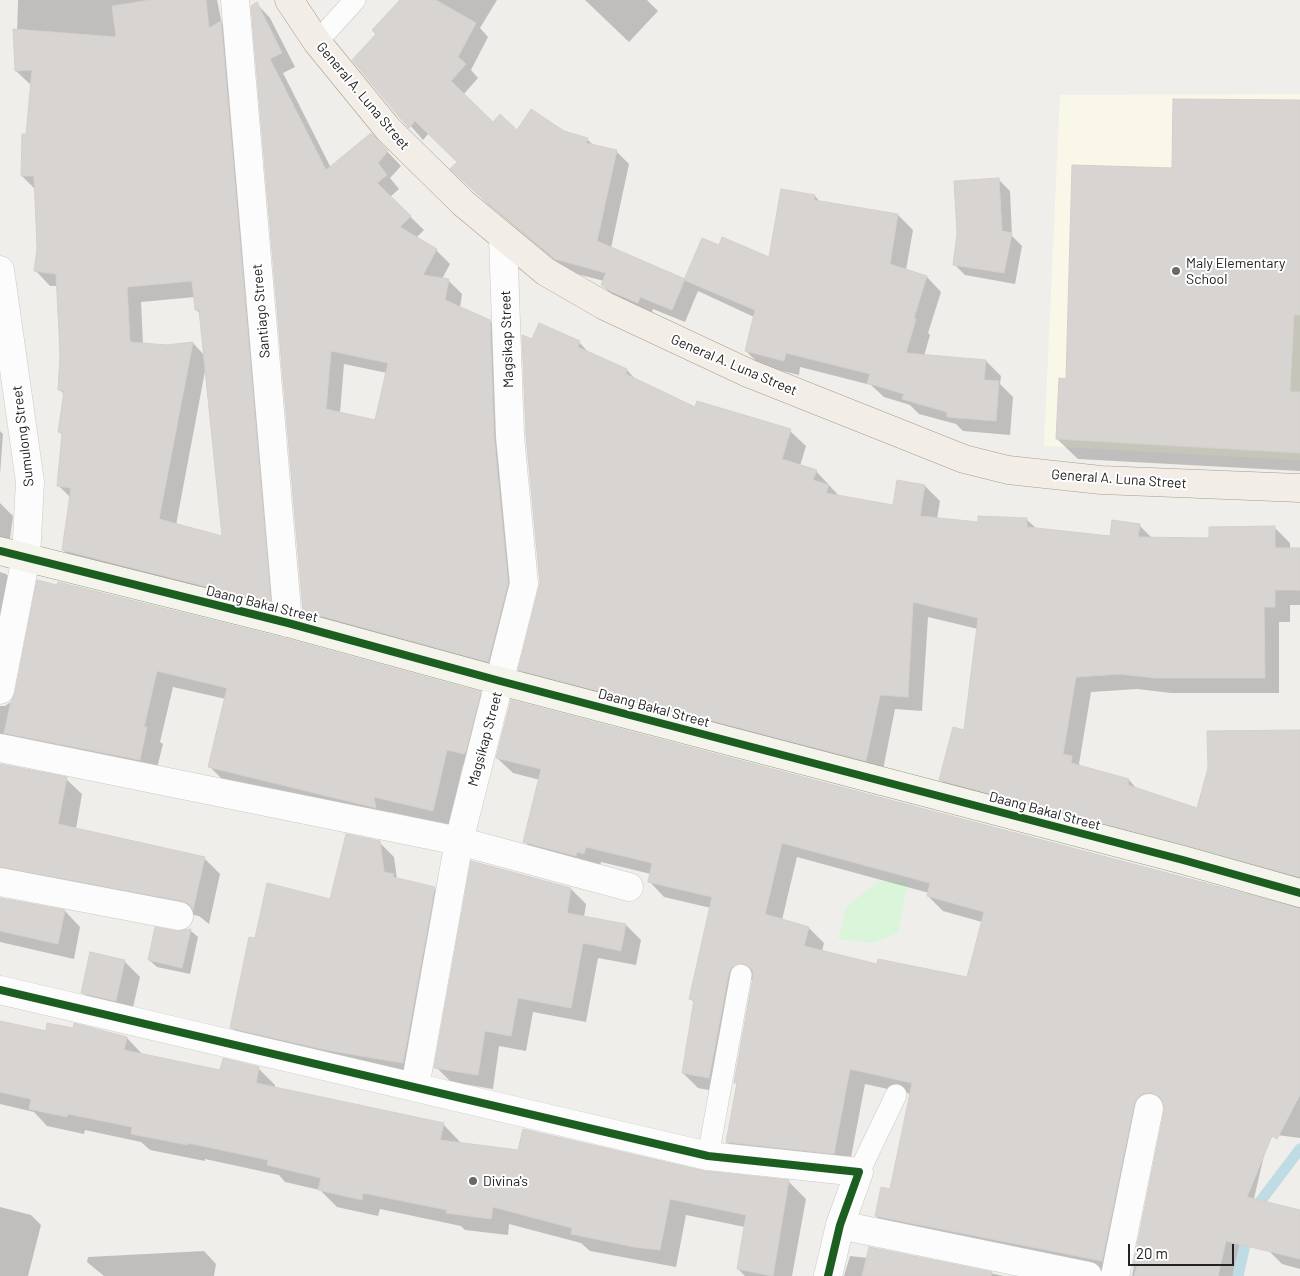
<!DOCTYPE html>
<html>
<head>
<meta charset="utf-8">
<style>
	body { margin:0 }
	#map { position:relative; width:1300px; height:1276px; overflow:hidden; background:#f0eeeb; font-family:Barlow,sans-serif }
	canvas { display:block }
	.scale { position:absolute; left:1128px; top:1244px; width:106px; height:22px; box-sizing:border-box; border:2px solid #222; border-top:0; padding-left:6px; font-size:15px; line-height:18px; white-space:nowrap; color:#222; -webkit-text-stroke:4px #fff; paint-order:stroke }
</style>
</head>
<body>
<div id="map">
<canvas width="1300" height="1276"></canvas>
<div class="scale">20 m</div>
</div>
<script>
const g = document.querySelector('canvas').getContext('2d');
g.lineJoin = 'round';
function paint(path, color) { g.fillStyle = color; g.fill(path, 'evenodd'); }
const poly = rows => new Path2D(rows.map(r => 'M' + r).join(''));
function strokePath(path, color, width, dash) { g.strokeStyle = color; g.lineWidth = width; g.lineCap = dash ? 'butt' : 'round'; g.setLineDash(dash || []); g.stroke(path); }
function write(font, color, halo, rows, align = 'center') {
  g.font = font + ' Barlow,sans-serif'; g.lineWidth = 4; g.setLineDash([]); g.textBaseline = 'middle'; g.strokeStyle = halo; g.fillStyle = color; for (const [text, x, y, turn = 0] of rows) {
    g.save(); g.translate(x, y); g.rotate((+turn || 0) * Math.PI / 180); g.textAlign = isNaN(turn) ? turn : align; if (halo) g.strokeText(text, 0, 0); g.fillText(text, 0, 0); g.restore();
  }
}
paint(poly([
	[1300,94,1300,460,1044,446,1060,95]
]), '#f8f7e8');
paint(poly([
	[878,881,908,882,898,933,872,943,838,939,846,907]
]), '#daf5da');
paint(poly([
	[18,0,217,0,222,24,236,38,285,617,79,565,63,550,71,498,59,486,63,436,59,431,64,394,60,390,61,354,58,286,50,286,35,270,38,248,35,189,22,176,32,86,16,71],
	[195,297,196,310,200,313,204,355,193,343,166,346,143,344,141,302],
	[205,371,223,538,176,525],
	[402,0,497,0,480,28,488,37,471,70,478,78,463,95,493,123,518,132,564,132,587,139,594,146,616,151,629,164,611,248,685,281,703,240,719,247,770,258,815,196,820,202,898,215,913,230,906,270,927,277,941,292,928,333,930,335,924,356,986,361,1001,376,1000,384,1013,397,1010,435,963,431,956,424,919,414,910,405,884,397,871,385,800,367,799,375,761,366,746,351,754,317,698,291,685,322,653,309,651,315,615,298,602,285,604,281,569,272,488,204,452,169,458,162,429,133,423,140,354,61,378,34],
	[585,0,647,0,658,11,629,42],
	[257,4,270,18,295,67,283,73,331,168,385,149,401,166,390,178,399,189,390,197,424,230,416,238,436,250,450,264,442,279,448,280,462,294,460,308,490,321,503,335,521,597,502,674,318,624,304,610],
	[344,364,387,373,376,422,340,413],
	[1300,102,1300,471,1078,459,1057,439,1068,380,1174,169],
	[999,180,1010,191,1012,236,1022,246,1015,284,965,275,954,264],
	[533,341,579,342,590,354,627,370,637,381,696,409,790,431,806,446,800,466,816,471,839,496,894,506,925,486,940,501,937,519,980,524,1026,519,1037,529,1111,538,1139,525,1153,539,1210,539,1275,528,1290,543,1290,549,1300,549,1300,605,1290,605,1290,622,1279,622,1279,693,1171,693,1137,689,1091,692,1079,764,1083,768,1129,780,1138,790,1198,809,1300,731,1300,887,956,795,941,780,965,731,978,629,928,617,922,711,895,709,882,775,535,685,520,669,541,583],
	[0,431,3,434,0,475],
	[0,503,13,516,8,554,0,563,0,572,6,574,22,590,0,704],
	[38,582,480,693,496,709,480,769,463,765,449,826,390,812,391,823,225,782,209,766,226,699,173,687,160,742,163,744,155,776,0,762,0,704,0,706,5,706,12,701,16,694],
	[497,758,1300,913,1300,1138,1269,1134,1236,1276,1132,1276,1165,1108,1160,1108,1108,1275,892,1231,876,1216,891,1190,911,1094,865,1084,849,1168,742,1157,727,1142,754,979,747,981,724,1093,698,1088,683,1073,695,1004,690,998,711,908,664,897,649,881,651,874,601,862,599,868,540,857,525,842,540,780,513,773],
	[797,857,929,893,928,896,943,911,982,922,967,979,878,966,822,951,824,943,809,928,782,920],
	[0,762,0,765,66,779,82,794,76,829,204,858,220,874,209,924,199,916,19,882,0,895,0,899,65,911,80,927,74,959,0,942],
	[379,842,394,857,397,879,434,888,449,902,418,1077,246,1042,231,1027,256,939,331,900],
	[571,889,586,904,584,917,626,925,641,940,636,965,598,958,586,1022,533,1012,526,1051,499,1046,493,1089,451,1082,436,1067],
	[190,930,198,937,190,974,157,967,149,960,177,933],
	[124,961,140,977,131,1016,98,1008,82,992],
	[0,1022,47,1032,127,1038,143,1055,221,1071,258,1068,275,1085,275,1088,443,1124,460,1142,460,1144,789,1182,806,1199,792,1276,745,1276,738,1269,745,1227,686,1215,676,1267,590,1251,581,1243,509,1224,508,1235,465,1230,461,1226,380,1209,378,1216,337,1207,320,1190,285,1182,279,1175,205,1159,205,1161,150,1150,141,1142,85,1130,84,1134,47,1126,34,1112,0,1104],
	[0,1207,31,1215,41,1225,28,1276,0,1276],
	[1300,1211,1300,1269,1282,1264,1268,1250],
	[870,1248,1004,1276,844,1276,850,1256,868,1258],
	[204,1251,216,1264,214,1276,104,1276,87,1262,88,1257]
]), '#0003');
strokePath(poly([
	[1253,1211,1300,1149],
	[1238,1276,1248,1231]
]), '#bfdbe3', 11);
const building = poly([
	[150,0,206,0,209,28,221,21,271,603,62,550,71,488,57,486,62,433,58,432,64,391,58,390,60,354,56,274,34,271,37,248,34,176,21,176,22,134,26,134,32,70,15,71,13,29,116,37,112,6,150,0],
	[192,281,195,310,199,310,222,536,159,519,193,342,166,345,130,342,127,287,192,281],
	[400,0,436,0,476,23,458,57,466,64,451,81,493,122,500,114,517,130,531,109,564,131,588,138,586,143,617,150,597,241,685,279,672,310,640,297,638,303,612,292,601,285,606,273,555,259,474,191,450,169,457,162,415,121,409,128,400,118,352,60,376,34,372,30,400,0],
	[257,2,282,53,270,59,326,170,371,133,388,151,378,163,387,175,377,183,411,216,400,227,437,249,423,275,449,279,445,300,490,320,494,437,508,583,488,662,303,611,251,6,257,2],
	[331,351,388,363,375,420,326,409,331,351],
	[1173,99,1300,100,1300,315,1294,315,1290,392,1300,392,1300,453,1056,439,1059,378,1066,379,1072,165,1172,168,1173,99],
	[999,178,1002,231,1012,233,1004,273,953,265,957,234,954,181,999,178],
	[781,189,815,195,814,200,898,214,890,264,927,276,914,318,916,319,906,353,986,360,984,380,999,381,996,421,947,417,947,412,902,399,904,394,867,383,870,374,786,353,784,361,745,351,755,310,684,280,702,238,719,245,722,237,769,257,781,189],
	[539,323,580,341,578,347,627,369,626,374,695,407,697,401,791,429,782,459,817,470,813,480,829,485,826,493,893,505,897,480,925,485,920,516,978,522,978,516,1027,518,1027,527,1110,536,1112,520,1140,524,1138,537,1209,538,1209,527,1275,526,1275,548,1300,548,1300,590,1275,590,1275,607,1264,607,1265,678,1155,678,1120,674,1076,677,1063,754,1072,756,1071,763,1129,779,1128,785,1197,808,1208,768,1207,731,1300,730,1300,877,939,780,953,727,964,730,978,618,913,602,908,697,880,695,866,761,518,670,540,583,526,435,522,335,532,339,539,323],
	[37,580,57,585,58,582,284,638,481,692,466,751,464,754,447,750,433,811,374,797,376,808,208,767,227,688,157,671,144,727,147,727,140,760,4,733,11,701,15,693,37,580],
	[511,700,1300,908,1300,1095,1277,1139,1272,1136,1247,1197,1300,1210,1300,1259,1226,1241,1218,1276,1134,1276,1137,1266,1133,1266,1164,1111,1164,1104,1160,1097,1152,1093,1145,1093,1138,1097,1134,1105,1102,1261,875,1216,881,1187,890,1189,912,1083,850,1069,834,1154,726,1142,737,1083,734,1083,753,977,753,970,743,963,732,967,729,972,709,1078,682,1073,694,1000,689,999,712,897,648,882,652,863,586,847,584,854,577,852,576,856,523,842,541,769,496,758,511,700],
	[782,843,930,883,927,896,984,912,967,977,878,959,877,964,804,946,809,927,765,914,782,843],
	[0,764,67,777,58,824,205,857,193,910,189,904,182,901,0,867,0,764],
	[346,834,380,841,384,872,394,874,393,877,435,887,403,1063,326,1050,230,1028,249,937,255,938,267,883,330,899,346,834],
	[471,861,571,888,567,913,626,924,621,951,583,943,571,1008,518,998,511,1036,485,1031,478,1075,434,1068,471,861],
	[0,898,65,910,58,944,0,931,0,898],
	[155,927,177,931,191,929,182,968,148,960,155,927],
	[90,952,125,960,116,1001,81,993,90,952],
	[0,1021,46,1031,47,1023,73,1028,74,1023,127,1037,124,1050,220,1070,223,1058,259,1067,256,1083,444,1123,440,1140,518,1150,523,1129,705,1171,789,1180,773,1276,737,1269,746,1215,670,1199,660,1250,634,1247,571,1234,572,1228,493,1207,491,1219,446,1213,447,1210,363,1193,362,1200,318,1190,321,1178,267,1165,268,1160,188,1143,188,1145,131,1134,132,1127,68,1114,67,1117,29,1109,31,1099,0,1092,0,1021],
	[869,1247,992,1272,991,1276,862,1276,869,1247]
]);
paint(building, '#d7d4d2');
strokePath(building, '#d3d0cc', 1);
const lane = poly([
	[317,42,355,0],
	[708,1156,741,975],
	[859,1172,896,1095]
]);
const street = poly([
	[235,0,288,623],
	[0,270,30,482,26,557,0,690],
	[0,748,459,841,629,887],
	[0,882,179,916],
	[0,990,708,1156,859,1172,840,1225,828,1276],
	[415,1087,459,841,524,584,510,436,503,238],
	[840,1225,1088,1276],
	[1115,1276,1149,1108]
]);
const secondary = poly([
	[0,551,288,623,500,681,1183,860,1300,893]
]);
const primary = poly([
	[289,0,317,42,388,129,463,203,546,272,605,306,748,373,964,459,1008,470,1101,480,1300,488]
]);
strokePath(lane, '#c9c8c7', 22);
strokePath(street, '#c9c8c7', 29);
strokePath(secondary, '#999a82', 29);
strokePath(primary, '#a79c86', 29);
strokePath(lane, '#fdfcfc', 21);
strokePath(street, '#fdfcfc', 28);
strokePath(secondary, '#f4f4ed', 28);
strokePath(primary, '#f3ede7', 28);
strokePath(poly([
	[0,551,288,623,500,681,1183,860,1300,893],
	[0,990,708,1156,859,1172,840,1225,828,1276]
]), '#1b5e20', 8);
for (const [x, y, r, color] of [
	[1176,271,5,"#6a6968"],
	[473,1181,5,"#6a6968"]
]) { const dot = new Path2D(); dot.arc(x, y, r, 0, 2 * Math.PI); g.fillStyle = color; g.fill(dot); strokePath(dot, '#fff', 2); }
write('14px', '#222', '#fff', [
	["General A. Luna Street",363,96,50],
	["Santiago Street",261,311,-95],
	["Magsikap Street",507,339,-92],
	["General A. Luna Street",734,365,23],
	["Sumulong Street",23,436,-97],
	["General A. Luna Street",1119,479,4],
	["Daang Bakal Street",262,604,14],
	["Daang Bakal Street",654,708,15],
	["Magsikap Street",485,739,-75],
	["Daang Bakal Street",1045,811,15]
]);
write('14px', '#222', '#fff', [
	["Maly Elementary",1186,263],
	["School",1186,279],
	["Divina's",483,1181]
], 'left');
</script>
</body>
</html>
